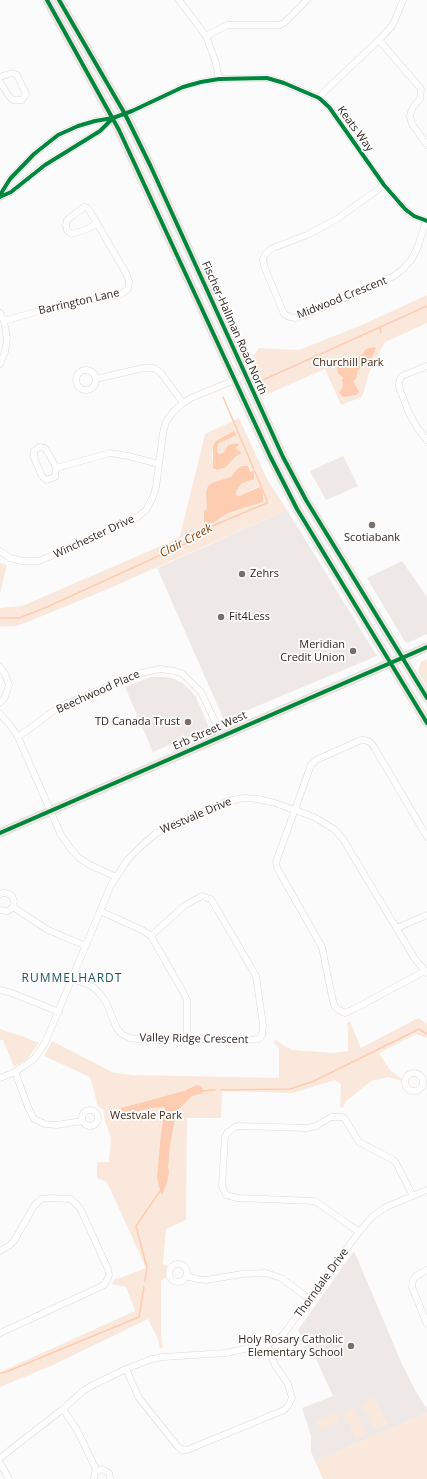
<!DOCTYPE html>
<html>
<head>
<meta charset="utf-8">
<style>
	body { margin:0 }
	canvas { display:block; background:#fbfbfb }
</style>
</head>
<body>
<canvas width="427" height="1479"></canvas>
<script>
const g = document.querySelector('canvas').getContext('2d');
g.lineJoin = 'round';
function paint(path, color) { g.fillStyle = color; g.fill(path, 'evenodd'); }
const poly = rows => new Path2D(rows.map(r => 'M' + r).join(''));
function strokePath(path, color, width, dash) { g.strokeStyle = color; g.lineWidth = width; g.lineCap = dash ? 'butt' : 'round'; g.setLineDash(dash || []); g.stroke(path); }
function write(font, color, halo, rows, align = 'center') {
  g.font = font + ' "Open Sans",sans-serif'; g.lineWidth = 3.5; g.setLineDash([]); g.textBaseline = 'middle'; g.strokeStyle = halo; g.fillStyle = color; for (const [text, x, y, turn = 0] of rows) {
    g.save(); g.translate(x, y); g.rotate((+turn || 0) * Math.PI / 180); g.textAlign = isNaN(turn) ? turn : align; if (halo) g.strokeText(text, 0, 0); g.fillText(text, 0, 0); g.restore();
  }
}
paint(poly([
	[343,456,358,486,326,500,310,471],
	[287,510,377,656,224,720,157,568],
	[402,561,427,597,427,634,408,643,405,642,367,578],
	[151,677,165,677,172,678,182,683,190,690,196,697,209,728,153,752,125,687],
	[354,1251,402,1364,415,1390,427,1409,427,1413,315,1461,311,1452,311,1436,302,1408,333,1396,318,1363,298,1330]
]), '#eee9e6');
paint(poly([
	[427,295,427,323,385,342,370,370,362,397,341,405,325,369,268,394,260,375,251,360,259,348,299,350,362,325],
	[239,418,267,479,287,510,103,591,30,621,16,626,0,627,0,608,22,606,170,542,180,536,205,434],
	[234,432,235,435,217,444,217,451,219,454,223,453,228,445,236,443,235,448,241,454,236,456,226,467,212,460,213,446,216,441],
	[237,470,249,470,250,472,236,491,236,495,239,496,258,487,263,502,228,513,211,524,204,523,204,511,207,509,214,482,231,477],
	[0,563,7,565,0,594],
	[427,659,427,687,418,671,421,662],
	[418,1018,427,1024,427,1038,416,1034,379,1053,390,1070,402,1079,401,1081,389,1077,371,1081,345,1102,343,1108,340,1107,341,1084,335,1080,293,1093,222,1091,221,1118,187,1118,186,1220,166,1229,163,1264,167,1266,167,1277,161,1281,161,1334,163,1348,160,1348,158,1339,148,1319,53,1365,0,1387,0,1372,135,1311,126,1287,112,1284,114,1280,146,1268,107,1182,97,1178,97,1162,109,1162,111,1138,105,1121,103,1110,98,1106,90,1077,44,1056,52,1041,114,1073,133,1075,279,1078,279,1048,274,1043,275,1039,284,1046,293,1050,334,1053,348,1051,348,1029,347,1023,350,1021,361,1048],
	[0,1029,21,1036,39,1043,27,1059,14,1067,3,1040,0,1040],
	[374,1397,388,1424,375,1430,361,1404],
	[354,1407,367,1434,356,1439,343,1412],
	[427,1413,427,1479,323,1479,315,1461],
	[334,1414,339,1415,340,1418,338,1422,321,1430,316,1421]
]), '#fae8dd');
paint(poly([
	[374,347,376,348,370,362,358,370,356,379,353,381,359,392,356,395,343,397,339,393,343,386,342,379,344,378,338,373,337,367,339,363,362,355,366,349],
	[234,431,236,435,218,444,217,451,219,454,223,453,228,445,236,443,239,445,235,448,240,451,241,454,236,456,226,467,217,470,213,468,213,446,216,441],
	[242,466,248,466,250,472,254,471,254,479,242,483,236,491,236,495,239,496,260,487,263,492,263,502,228,513,211,524,204,523,204,511,207,509,206,493,208,486,214,482,231,477,237,469],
	[197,1085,202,1087,203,1093,192,1096,176,1112,170,1145,168,1168,169,1170,168,1179,163,1193,161,1194,157,1178,161,1133,165,1107,150,1108,122,1116,121,1108,184,1091]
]), '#feccb0');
strokePath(poly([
	[380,327,381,333],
	[263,380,427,306],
	[0,618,19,618,47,607,187,543,198,532,267,503,267,500,223,397],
	[221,1090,290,1089,314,1081,419,1029,427,1034],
	[201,1091,215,1090],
	[145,1281,147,1268,136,1226,160,1191],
	[0,1373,6,1372,139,1317,144,1287]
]), '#feccb0', 1.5);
const minor = poly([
	[179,0,206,36,216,63,219,79],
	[206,36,227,25,280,25,284,23,307,0],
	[379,40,421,89,420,99,413,107,411,112,410,117,412,124,427,145],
	[0,77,12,73,17,75,26,94,22,100,13,100,9,96,0,82],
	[319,98,326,90,379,40,392,26,395,20,403,0],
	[384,185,337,219,307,235,273,248,266,253,263,259,264,266,284,314,290,317,296,318,303,316,394,276,403,269,411,260,417,249,426,221],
	[0,195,10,179,34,154,58,135,78,126,95,121,113,118,132,111,183,87,201,82,219,79,267,78,284,83,319,98,329,107,384,185,405,209,414,216,427,221],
	[0,197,11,192,45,165,100,131,111,119],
	[0,313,4,321,7,338,5,352,0,364],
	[4,321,49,308,121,294,128,289,129,281,126,273,88,208,84,207,76,213,67,220,66,225,67,230,71,234,85,230,96,224],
	[427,366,404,375,401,377,399,382,399,387,409,413,418,429,427,440],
	'76 380a10 10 0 1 1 20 0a10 10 0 1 1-20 0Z',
	[96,379,143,368,154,368,161,373,183,403],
	[39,447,45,448,50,456,56,468,55,477,46,480,42,476,34,458,34,451,39,447],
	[56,468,110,453,128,456,159,464],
	[0,551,10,558,22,561,39,561,127,523,138,517,146,510,153,497,156,487,163,433,166,422,173,412,183,403,191,398,247,375],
	[0,667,5,674,9,685,5,697,0,703],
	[0,714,10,725,18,737,61,835,71,849,79,858,90,865,116,877],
	[18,737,59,707,137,674,160,669,175,671,183,674,201,692,222,736],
	[0,894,4,893,9,894,12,896,14,901,13,907,11,909,7,911,0,910],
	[13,907,48,930,86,946],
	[100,911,142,930,151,936,183,992,187,1000,187,1039],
	[397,928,427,915],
	[425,971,354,1009,345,1013,339,1010,335,1007,332,997,322,947,277,868,276,862,311,765,316,760,361,740,365,740,370,742,374,747,427,837],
	[73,979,87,984,93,987,100,994,106,1002,117,1029,122,1034,129,1038,137,1039,159,1040,194,1039,249,1040,259,1039,262,1035,263,1025,256,976,211,899,202,896,184,906,151,936],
	[0,990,12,993,59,1012],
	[15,1072,28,1107,34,1119,45,1124,57,1125,82,1121],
	'405 1082a9 9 0 1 1 18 0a9 9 0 1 1-18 0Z',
	[0,1078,15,1072,34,1059,45,1043,111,885,128,859,140,847,155,834,172,825,228,801,244,798,258,799,275,803,314,817,334,829,343,839,415,959,427,973],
	'82 1118a8 8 0 1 1 16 0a8 8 0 1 1-16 0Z',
	[359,1232,315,1201,237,1198,226,1195,222,1186,225,1137,227,1133,235,1127,240,1126,307,1128,316,1126,331,1117,342,1117,345,1119,359,1142,395,1161,413,1196],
	[0,1251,10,1245,14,1241,34,1206,41,1199,49,1198,71,1199,80,1208,108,1269,109,1275,107,1280,104,1285,100,1287,0,1333],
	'169 1273a9 9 0 1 1 18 0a9 9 0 1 1-18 0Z',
	[427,1270,416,1276,413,1280,412,1287,427,1324],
	[186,1276,197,1279,206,1280,242,1274,266,1273,281,1278,311,1300],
	[126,1369,139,1398,178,1447,182,1450,187,1450,284,1410,288,1406,292,1398,288,1384,275,1365,267,1344],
	[63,1409,77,1430,97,1471],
	[0,1458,63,1409,83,1391,91,1386,126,1369,152,1359,163,1357,226,1353,267,1344,277,1340,283,1335,359,1232,372,1217,386,1207,427,1190],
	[0,1463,9,1479],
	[94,1479,95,1473,102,1469,109,1473,110,1479]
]);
const major = poly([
	[47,0,119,130,270,456,297,509,427,723],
	[59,0,125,114,151,167,283,457,306,500,427,698],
	[0,833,427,647]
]);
strokePath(minor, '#ded8d4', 7);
strokePath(major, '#d8d6d5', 9);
strokePath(minor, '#fefefe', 6);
strokePath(major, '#efe7e1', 8);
strokePath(poly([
	[47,0,119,130,270,456,297,509,427,723],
	[59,0,125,114,151,167,283,457,306,500,427,698],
	[0,195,10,179,34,154,58,135,78,126,95,121,113,118,132,111,183,87,201,82,219,79,267,78,284,83,319,98,329,107,384,185,405,209,414,216,427,221],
	[0,197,11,192,45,165,100,131,113,118],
	[0,833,427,647]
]), '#00873e', 4);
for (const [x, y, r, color] of [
	[372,525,4,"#78706b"],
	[242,574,4,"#78706b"],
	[221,617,4,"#78706b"],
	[353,651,4,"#78706b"],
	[188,722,4,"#78706b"],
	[351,1346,4,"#78706b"]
]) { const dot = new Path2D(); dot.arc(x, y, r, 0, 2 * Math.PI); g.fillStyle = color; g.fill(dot); strokePath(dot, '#fff', 1.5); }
write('11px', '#31251e', '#fff', [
	["Keats Way",355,129,54],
	["Midwood Crescent",342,298,-22],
	["Barrington Lane",79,302,-13],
	["Fischer-Hallman Road North",234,328,66],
	["Winchester Drive",94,537,-25],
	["Beechwood Place",98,692,-24],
	["Erb Street West",210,731,-24],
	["Westvale Drive",196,816,-23],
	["Valley Ridge Crescent",194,1039,1],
	["Thorndale Drive",322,1283,-54]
]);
write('11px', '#492612', '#fff', [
	["Churchill Park",348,363],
	["Westvale Park",146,1116]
]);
write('11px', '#31251e', '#fff', [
	["Scotiabank",372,538,"center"],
	["Zehrs",250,574,"left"],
	["Fit4Less",229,617,"left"],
	["Meridian",345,645],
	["Credit Union",345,658],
	["TD Canada Trust",180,722],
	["Holy Rosary Catholic",343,1340],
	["Elementary School",343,1353]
], 'right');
write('italic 12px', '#8b3e00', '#fff', [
	["Clair Creek",186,541,-28]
]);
g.letterSpacing = '1px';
write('12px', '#205763', '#fff', [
	["RUMMELHARDT",72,979]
]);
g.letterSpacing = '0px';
</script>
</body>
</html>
